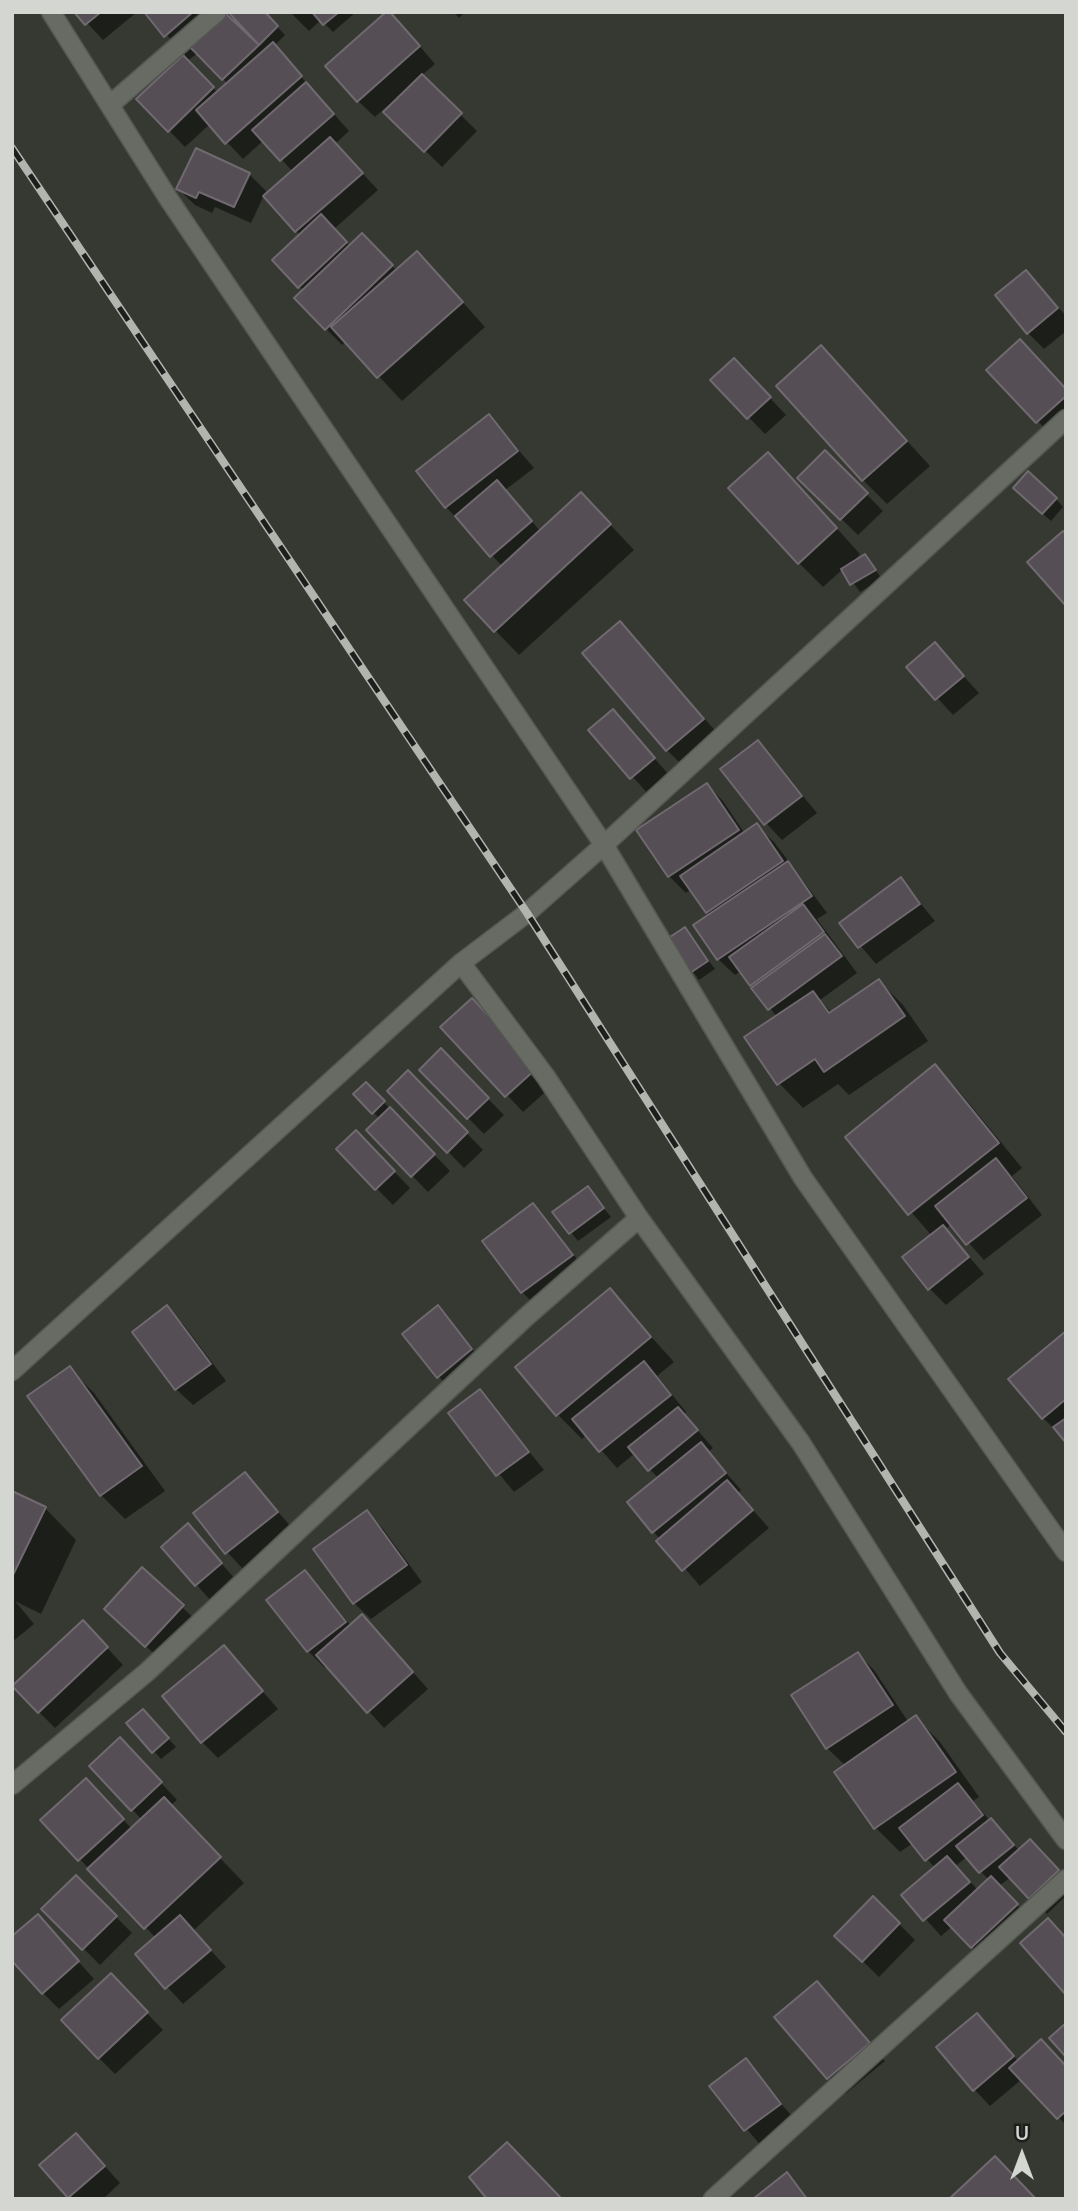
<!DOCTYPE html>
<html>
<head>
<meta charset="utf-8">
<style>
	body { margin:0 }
	#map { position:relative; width:1078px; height:2211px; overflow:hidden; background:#353932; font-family:"Nunito Sans",sans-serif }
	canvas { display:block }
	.frame { position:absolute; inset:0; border:14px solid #d4d6d2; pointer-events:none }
	.north { position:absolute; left:987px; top:2120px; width:70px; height:70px; -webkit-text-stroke:5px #1e1f1c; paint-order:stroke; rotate:0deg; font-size:19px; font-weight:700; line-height:28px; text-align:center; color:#d4d6d2 }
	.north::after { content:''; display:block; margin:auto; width:24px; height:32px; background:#d4d6d2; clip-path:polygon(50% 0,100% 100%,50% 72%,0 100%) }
</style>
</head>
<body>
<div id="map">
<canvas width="1078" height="2211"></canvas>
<div class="frame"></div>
<div class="north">U</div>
</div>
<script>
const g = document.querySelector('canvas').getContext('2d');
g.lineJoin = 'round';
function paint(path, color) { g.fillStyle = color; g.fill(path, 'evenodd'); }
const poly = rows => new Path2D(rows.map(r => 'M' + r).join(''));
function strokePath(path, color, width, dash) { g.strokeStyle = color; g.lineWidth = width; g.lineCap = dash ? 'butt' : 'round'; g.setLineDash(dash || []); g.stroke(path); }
paint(poly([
	[77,12,137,12,103,40],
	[146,12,263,12,285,35,274,46,349,131,335,144,378,190,334,229,350,247,362,235,397,271,441,278,485,327,402,401,346,341,342,345,296,298,304,291,274,260,300,235,265,196,293,172,264,140,243,159,210,124,185,147,139,99,185,55],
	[198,53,228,84,218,93,187,61],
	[290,12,356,12,333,32,321,20,309,31],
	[454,12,465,12,459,18],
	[405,29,435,64,421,76,477,131,442,167,386,112,393,105,391,103,375,117,358,101],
	[197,150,249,174,266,191,251,223,215,207,212,213,195,205,178,189],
	[1026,272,1066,316,1066,331,1044,349,1028,333],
	[821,347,930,466,887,504,863,480],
	[989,370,1066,390,1066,427,1054,438],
	[750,377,786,415,765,434,713,380],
	[489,416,534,468,505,490,541,532,605,519,634,550,519,655,495,630,503,567,446,507],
	[825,452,883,511,858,535,799,478],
	[792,479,860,554,851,565,865,556,882,579,860,592,843,569,823,587,799,563],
	[1023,496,1056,499,1063,507,1051,521],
	[620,623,727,744,691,774,667,750],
	[935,645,979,693,953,715,909,667],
	[613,711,670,776,648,794,591,730],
	[758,742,817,813,782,840,766,823],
	[707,785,723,801,745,834,757,826,774,842,827,913,817,919,857,973,820,1000,832,1013,879,981,903,1005,928,1041,849,1095,838,1084,803,1108,779,1083,777,1017,741,971,735,975,718,959,710,916,691,889,686,893,669,876,638,831],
	[901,880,935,921,876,964,841,923],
	[685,929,715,969,699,980,669,939],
	[489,1017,552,1086,523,1112,443,1027],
	[441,1051,504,1115,484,1134,421,1070],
	[935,1067,959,1091,1022,1168,1012,1176,1042,1215,984,1260,952,1224,945,1229,984,1274,946,1305,929,1288,932,1236,847,1138],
	[408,1073,483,1150,464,1168,389,1091],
	[366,1084,450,1171,428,1192,368,1130,380,1119,355,1094],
	[356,1132,410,1188,393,1205,338,1149],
	[587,1188,611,1217,578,1241,555,1212],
	[533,1206,588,1272,538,1308,522,1292],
	[610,1291,674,1362,657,1376,686,1412,684,1415,713,1448,708,1452,741,1490,738,1493,769,1528,700,1586,653,1531,659,1479,635,1453,617,1468,587,1434,582,1439,557,1414],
	[167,1308,183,1324,226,1381,193,1405,176,1389],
	[437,1308,487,1366,455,1393,438,1376],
	[1066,1333,1066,1440,1043,1418],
	[69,1368,94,1393,165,1491,125,1519,101,1495],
	[480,1391,544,1470,514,1492,450,1414],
	[245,1474,293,1529,243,1569,227,1552],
	[12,1493,45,1508,76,1540,41,1614,15,1601,34,1624,12,1642],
	[367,1512,383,1529,422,1582,371,1619,354,1603],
	[188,1526,237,1581,212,1602,163,1547],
	[142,1570,199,1623,163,1662,123,1625],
	[305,1572,351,1626,378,1633,428,1689,384,1728,327,1665,325,1668,308,1651,269,1600],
	[99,1639,123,1665,55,1728,39,1712],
	[224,1647,278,1709,218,1758,202,1742],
	[858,1654,874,1670,909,1723,916,1718,940,1742,979,1797,973,1801,990,1821,1020,1851,1029,1842,1066,1879,1066,1896,1047,1914,1011,1877,999,1886,1033,1922,988,1963,953,1926,941,1936,904,1895,935,1868,913,1843,900,1852,876,1828,846,1766,827,1748],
	[967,1857,989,1880,978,1890,955,1866],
	[151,1719,176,1747,161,1759,129,1723],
	[136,1756,177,1800,170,1806,244,1883,193,1931,226,1967,183,2004,138,1955,156,1938,42,1820,102,1797,132,1829,142,1820,92,1766],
	[76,1877,132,1933,100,1965,44,1909],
	[873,1898,915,1940,879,1977,837,1936],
	[38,1916,94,1979,59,2009,43,1993],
	[817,1983,885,2061,845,2094,777,2017],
	[127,1992,163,2030,115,2074,99,2058],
	[977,2015,1019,2062,1066,2067,1066,2125,1022,2079,990,2106,974,2089],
	[745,2061,796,2121,762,2147,711,2086],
	[92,2152,120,2183,103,2199,72,2199,42,2165]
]), '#0007');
const building = poly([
	[74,12,101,12,85,25,74,12],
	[144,12,193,12,164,37,144,12],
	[224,12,259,45,222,80,189,46,224,12],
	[228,12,265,12,278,26,259,45,228,12],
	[312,12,339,12,323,25,312,12],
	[386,12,390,12,420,46,357,102,325,66,386,12],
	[273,42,302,76,225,144,196,110,273,42],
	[183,55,214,87,168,132,136,99,183,55],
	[422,74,462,113,424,152,383,112,422,74],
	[306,82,334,114,280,161,252,130,306,82],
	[330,137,363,173,295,232,263,196,330,137],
	[196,148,250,173,234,207,199,192,196,198,176,189,196,148],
	[321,214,347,242,298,288,272,260,321,214],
	[362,233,393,265,325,330,294,298,362,233],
	[417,251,463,302,377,378,331,327,417,251],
	[1026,270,1058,308,1027,334,995,295,1026,270],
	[1020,339,1066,389,1066,396,1036,423,986,370,1020,339],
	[821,345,907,441,862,481,776,386,821,345],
	[734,358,771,397,747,419,710,380,734,358],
	[489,414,518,451,445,508,416,471,489,414],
	[825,450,868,493,840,520,797,478,825,450],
	[768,452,837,528,798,564,728,488,768,452],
	[1028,471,1057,498,1042,514,1013,488,1028,471],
	[497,480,532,521,490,557,455,516,497,480],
	[581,492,611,524,494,632,464,600,581,492],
	[1063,531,1066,535,1066,606,1027,562,1063,531],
	[865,554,876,570,850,585,841,569,865,554],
	[620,621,704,719,666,751,582,653,620,621],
	[935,642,964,676,935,700,906,667,935,642],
	[613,709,655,758,630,779,588,730,613,709],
	[758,740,802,796,764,825,720,769,758,740],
	[707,783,739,830,668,877,636,830,707,783],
	[757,823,783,861,706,913,680,876,757,823],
	[788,861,812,896,717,960,693,925,788,861],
	[901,877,920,904,858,948,839,923,901,877],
	[803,904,824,932,750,986,729,957,803,904],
	[685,927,708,961,690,973,667,939,685,927],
	[825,934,842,956,768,1010,751,988,825,934],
	[879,979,905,1016,824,1072,815,1059,777,1085,744,1037,813,991,829,1013,879,979],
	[472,998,537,1068,505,1097,440,1027,472,998],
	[441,1048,489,1098,467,1119,419,1070,441,1048],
	[935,1064,999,1143,908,1215,845,1137,935,1064],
	[408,1070,468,1132,447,1153,387,1091,408,1070],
	[366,1082,385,1101,372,1114,353,1094,366,1082],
	[390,1107,435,1154,411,1177,366,1130,390,1107],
	[356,1130,395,1171,375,1190,336,1149,356,1130],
	[996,1158,1027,1198,966,1245,935,1206,996,1158],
	[588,1186,604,1208,569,1234,552,1212,588,1186],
	[533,1203,573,1255,521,1293,482,1241,533,1203],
	[943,1225,969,1257,928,1290,902,1257,943,1225],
	[610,1288,651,1337,556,1416,515,1367,610,1288],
	[167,1305,211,1364,175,1390,132,1332,167,1305],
	[438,1305,472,1349,437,1378,402,1334,438,1305],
	[1066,1331,1066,1399,1042,1419,1008,1379,1066,1331],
	[644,1361,671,1395,599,1452,572,1419,644,1361],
	[70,1366,142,1466,100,1496,27,1396,70,1366],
	[480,1389,529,1452,496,1476,448,1413,480,1389],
	[678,1407,698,1430,648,1471,628,1447,678,1407],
	[1066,1418,1066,1443,1053,1427,1066,1418],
	[701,1442,726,1473,652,1533,627,1502,701,1442],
	[245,1472,278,1512,225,1554,193,1513,245,1472],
	[727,1480,753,1510,682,1571,656,1541,727,1480],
	[12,1491,46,1507,12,1577,12,1491],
	[367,1510,407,1565,353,1604,313,1549,367,1510],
	[188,1523,222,1563,195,1586,161,1547,188,1523],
	[142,1567,184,1605,145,1647,104,1609,142,1567],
	[305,1570,346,1622,307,1652,266,1600,305,1570],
	[362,1614,413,1672,367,1713,316,1655,362,1614],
	[83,1620,108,1647,38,1713,12,1686,83,1620],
	[224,1645,263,1691,201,1743,162,1696,224,1645],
	[858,1652,893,1705,826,1749,791,1695,858,1652],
	[143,1709,169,1738,152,1753,126,1723,143,1709],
	[916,1715,956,1772,874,1829,834,1772,916,1715],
	[120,1737,162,1782,131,1811,89,1766,120,1737],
	[86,1778,124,1819,78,1861,40,1820,86,1778],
	[958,1783,983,1815,925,1861,899,1828,958,1783],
	[164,1797,221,1857,144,1929,87,1869,164,1797],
	[991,1818,1014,1845,979,1873,956,1846,991,1818],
	[1030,1839,1059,1870,1029,1899,999,1867,1030,1839],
	[947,1856,970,1882,923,1921,901,1895,947,1856],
	[76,1875,117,1916,82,1950,41,1909,76,1875],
	[991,1876,1018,1904,971,1948,944,1920,991,1876],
	[873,1896,900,1923,862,1962,834,1936,873,1896],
	[38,1914,79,1961,42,1994,12,1961,12,1936,38,1914],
	[180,1915,211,1950,165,1989,135,1954,180,1915],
	[1048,1918,1066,1938,1066,1995,1020,1943,1048,1918],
	[111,1973,148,2012,98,2059,61,2020,111,1973],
	[817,1981,870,2043,827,2079,774,2017,817,1981],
	[977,2013,1014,2056,973,2091,936,2047,977,2013],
	[1066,2023,1066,2057,1049,2038,1066,2023],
	[1041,2039,1066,2066,1066,2111,1057,2119,1009,2068,1041,2039],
	[746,2058,781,2104,744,2131,709,2086,746,2058],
	[76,2133,105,2166,68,2198,39,2165,76,2133],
	[507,2142,560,2197,558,2199,487,2199,469,2177,507,2142],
	[995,2156,1036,2199,949,2199,995,2156],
	[787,2172,807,2199,753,2199,787,2172]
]);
paint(building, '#554e54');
strokePath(building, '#70696f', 2);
const street = poly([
	[51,12,168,198,604,845,803,1178,1066,1552],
	[111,104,217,12],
	[461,963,546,1077,639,1218,801,1443,958,1693,1066,1840],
	[12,1371,461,963,527,913,604,845,1066,419],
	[12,1785,147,1672,526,1317,639,1218],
	[713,2199,1066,1879]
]);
strokePath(street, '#545751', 21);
strokePath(street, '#676b63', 18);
const rail = poly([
	[12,148,527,913,1000,1653,1066,1732]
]);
strokePath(rail, '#b2b4af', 8);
strokePath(rail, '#1e1f1c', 5, [16]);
</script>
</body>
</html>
